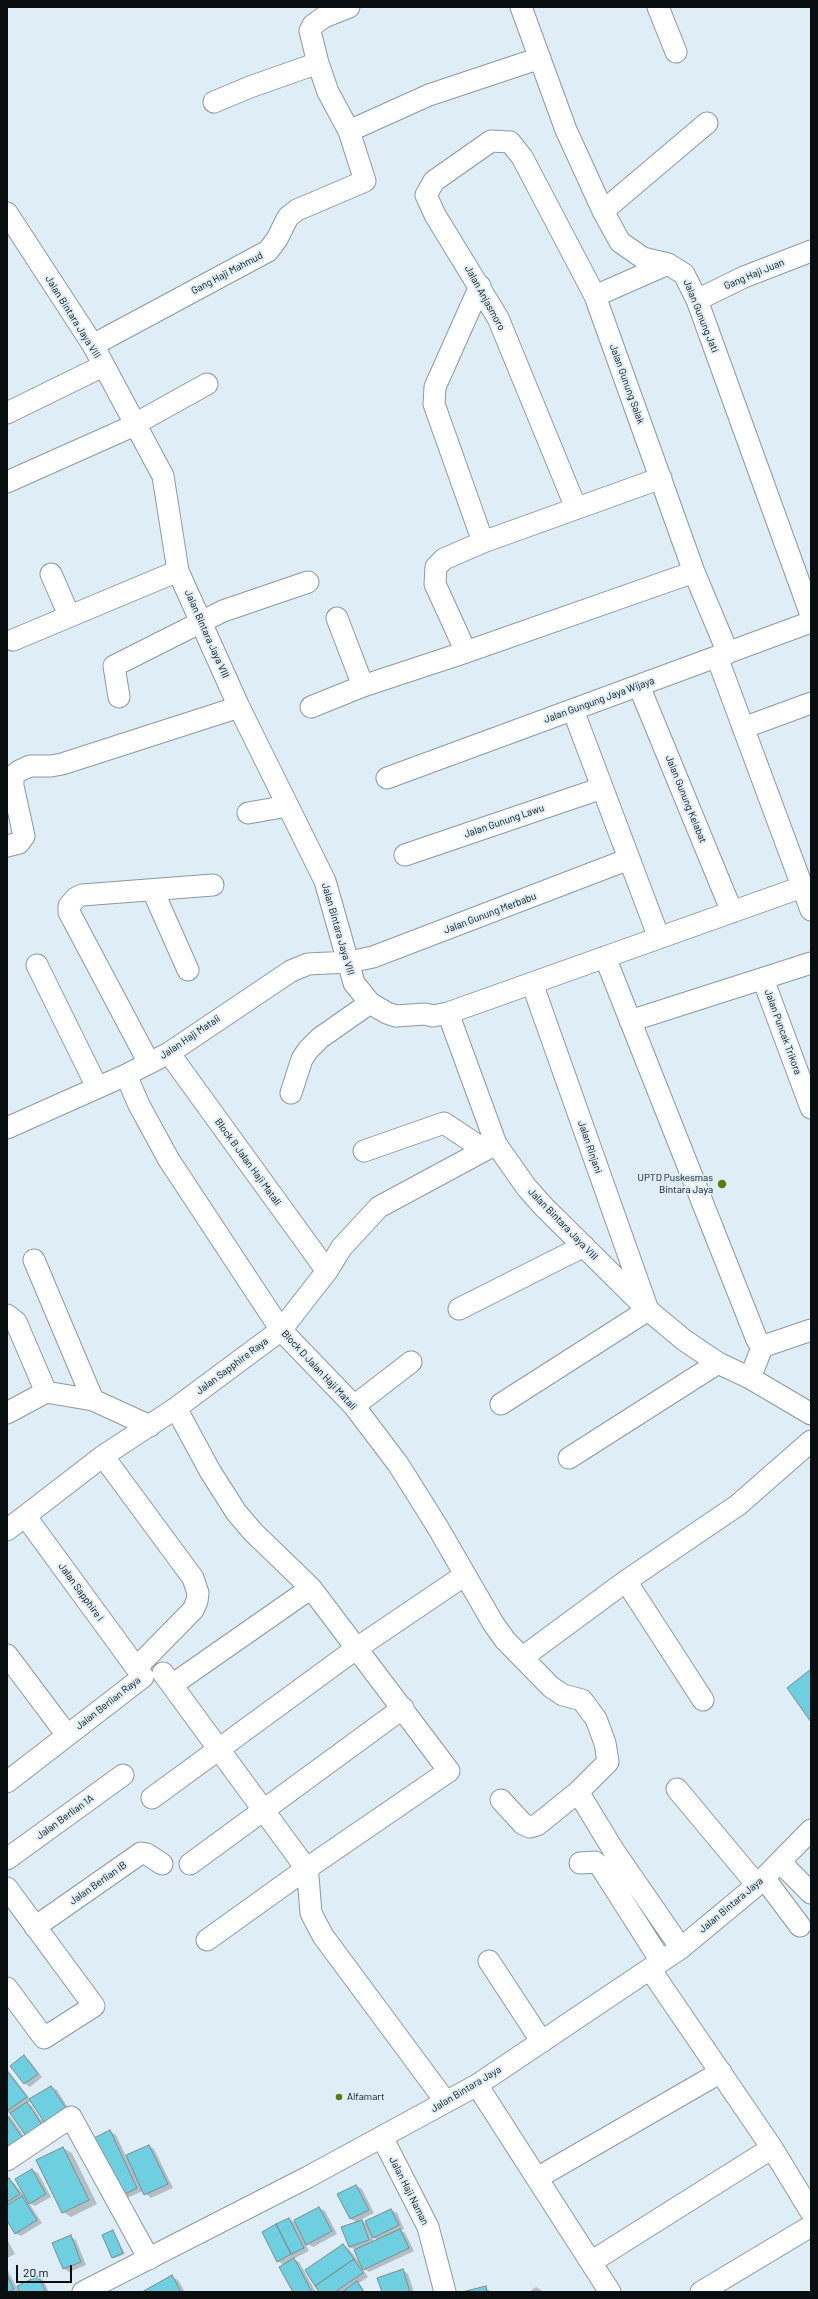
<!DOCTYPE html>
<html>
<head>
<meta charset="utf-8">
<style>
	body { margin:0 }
	#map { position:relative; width:818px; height:2299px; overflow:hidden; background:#dfeef6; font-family:Barlow,sans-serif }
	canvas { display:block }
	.frame { position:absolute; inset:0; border:8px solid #090e10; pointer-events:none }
	.scale { position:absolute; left:16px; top:2265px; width:56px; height:18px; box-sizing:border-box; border:2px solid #090e10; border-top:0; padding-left:5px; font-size:12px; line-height:14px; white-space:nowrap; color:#090e10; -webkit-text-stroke:3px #dfeef6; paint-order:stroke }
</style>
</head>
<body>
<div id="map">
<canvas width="818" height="2299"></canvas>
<div class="frame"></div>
<div class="scale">20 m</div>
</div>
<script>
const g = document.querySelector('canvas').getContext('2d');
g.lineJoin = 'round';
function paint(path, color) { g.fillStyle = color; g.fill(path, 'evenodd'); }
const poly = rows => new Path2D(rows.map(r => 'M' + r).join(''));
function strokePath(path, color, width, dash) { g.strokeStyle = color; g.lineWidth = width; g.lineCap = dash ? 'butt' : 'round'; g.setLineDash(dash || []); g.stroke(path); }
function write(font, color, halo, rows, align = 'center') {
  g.font = font + ' Barlow,sans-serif'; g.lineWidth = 4; g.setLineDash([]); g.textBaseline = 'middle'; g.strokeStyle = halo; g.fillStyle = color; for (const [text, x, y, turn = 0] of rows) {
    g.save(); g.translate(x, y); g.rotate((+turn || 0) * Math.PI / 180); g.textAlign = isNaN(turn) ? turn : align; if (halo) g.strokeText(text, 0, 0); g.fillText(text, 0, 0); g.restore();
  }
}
paint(poly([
	[24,2057,29,2060,42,2077,30,2087,24,2083],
	[7,2069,31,2100,51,2087,57,2090,74,2118,54,2131,7,2112],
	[31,2101,43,2119,41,2120,32,2106,27,2103],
	[7,2115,10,2116,29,2143,7,2149],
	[110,2131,116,2135,126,2156,149,2146,154,2149,173,2188,151,2198,143,2191,127,2198,121,2195],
	[63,2148,72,2153,97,2204,71,2217,63,2212],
	[32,2170,38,2173,51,2197,35,2206,29,2203,42,2223,21,2236,15,2233,7,2219,7,2180,14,2183,23,2194],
	[356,2186,362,2189,374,2213,360,2220,368,2225,391,2210,397,2213,404,2229,401,2230,405,2233,414,2251,369,2272,362,2268,368,2277,359,2283,365,2292,321,2292,343,2245,349,2249,363,2267,354,2249,349,2247,358,2223,351,2219],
	[372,2236,376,2239,378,2240,374,2242],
	[319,2208,325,2211,337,2234,313,2247,305,2243,309,2251,293,2259,299,2262,316,2292,294,2292,284,2265,278,2261,289,2219,296,2223],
	[113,2231,125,2254,115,2258,113,2257],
	[70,2237,76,2240,86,2265,69,2272,63,2268],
	[7,2239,15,2254,7,2258],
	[7,2269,17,2288,38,2277,43,2280,49,2292,7,2292],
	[403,2270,408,2274,414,2292,383,2292],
	[172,2277,178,2280,185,2292,144,2292],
	[485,2287,491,2292,466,2292],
	[536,2287,544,2292,529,2292]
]), '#0003');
const building = poly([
	[811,1669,811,1722,787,1688,811,1669],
	[24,2055,38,2074,24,2084,10,2066,24,2055],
	[7,2071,27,2097,7,2111,7,2071],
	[51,2086,70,2114,48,2128,29,2099,51,2086],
	[27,2102,44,2128,28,2139,10,2113,27,2102],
	[7,2116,24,2140,7,2148,7,2116],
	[110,2130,137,2188,121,2196,94,2138,110,2130],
	[149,2145,168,2184,144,2195,126,2155,149,2145],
	[63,2147,89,2200,62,2213,36,2160,63,2147],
	[32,2169,46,2194,29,2204,15,2179,32,2169],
	[9,2178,20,2194,7,2202,7,2179,9,2178],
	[356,2185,369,2210,350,2219,337,2194,356,2185],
	[22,2196,37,2220,15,2234,7,2221,7,2205,22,2196],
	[319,2207,332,2231,306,2245,294,2220,319,2207],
	[391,2209,399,2225,373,2238,365,2221,391,2209],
	[289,2218,304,2248,291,2254,276,2224,289,2218],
	[362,2220,369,2240,349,2247,341,2227,362,2220],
	[276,2224,291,2254,277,2262,262,2232,276,2224],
	[400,2229,409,2248,363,2270,354,2250,400,2229],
	[113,2230,123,2253,112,2258,102,2235,113,2230],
	[71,2235,81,2262,63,2269,52,2243,71,2235],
	[343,2244,354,2259,315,2286,305,2270,343,2244],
	[294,2258,312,2292,293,2292,279,2267,294,2258],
	[354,2259,363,2273,335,2292,319,2292,315,2286,354,2259],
	[403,2269,410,2292,382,2292,377,2278,403,2269],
	[7,2275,14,2289,8,2292,7,2292,7,2275],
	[172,2275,181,2292,142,2292,172,2275],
	[38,2276,46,2292,20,2292,17,2286,38,2276],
	[357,2281,364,2292,342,2292,357,2281],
	[486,2286,487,2292,462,2292,486,2286]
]);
paint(building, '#6dcfdf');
strokePath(building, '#7b8b8e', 1);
const minor = poly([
	[521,7,566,130,603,211,620,242,643,258,668,264,684,274,697,300,811,615],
	[658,7,676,52],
	[214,102,250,87,318,63],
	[349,131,429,95,540,58],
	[603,211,707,123],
	[7,213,93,345,163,476,178,571,239,707,325,881,354,983,370,1003,387,1013,396,1016,425,1014,433,1016,448,1013,802,887],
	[480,286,435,387,434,404,483,542],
	[595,296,668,264],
	[697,300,744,277,811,251],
	[93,345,268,251,277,239,288,217,297,210,365,181,349,131,328,92,318,63,310,31,313,25,324,17,349,7],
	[7,413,103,366],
	[7,482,126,429,207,384],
	[576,508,498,318,435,215,426,195,434,181,491,141,510,142,522,157,595,296,694,572,728,653],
	[51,574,69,615],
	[337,618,363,686],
	[13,640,178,571],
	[466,652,435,584,436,567,444,559,483,542,661,478],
	[717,657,811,910],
	[639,686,732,912],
	[119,697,114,666,223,611,308,582],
	[311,707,363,686,466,652,694,572],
	[573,710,659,938],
	[743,728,811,703],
	[387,778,811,622],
	[248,813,288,806],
	[7,846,19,843,24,836,13,786,13,776,19,771,30,766,51,766,62,764,239,707],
	[405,855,602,788],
	[153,891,188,970],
	[605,957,757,1340,763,1345,767,1345,811,1330],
	[37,965,97,1087],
	[763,979,811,1108],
	[448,1013,496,1144,527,1188,544,1207,648,1310,684,1340,718,1363,750,1378,811,1414],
	[630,1021,811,963],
	[169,1053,327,1271],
	[149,1063,69,912,69,906,76,898,82,895,213,885],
	[126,1075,139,1105,169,1160,281,1330,354,1406,398,1464,437,1526,493,1623,505,1640,551,1687,563,1695,582,1700,596,1719,605,1743,608,1762,578,1792,614,1851,681,1948],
	[291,1093,302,1059,308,1050,320,1038,370,1003],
	[7,1128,126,1075,169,1053,291,971,308,964,349,962,373,957,629,859],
	[364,1151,444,1123,483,1149],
	[34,1260,93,1400],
	[459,1309,584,1246],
	[7,1315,16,1322,46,1392],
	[750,1378,763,1345],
	[501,1404,648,1310,532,983],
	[354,1406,411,1362],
	[176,1408,210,1471,236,1512,253,1532,311,1588,449,1771,306,1869,207,1940],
	[7,1413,46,1392,93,1400,150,1426],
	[103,1456,193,1578,198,1593,197,1601,193,1610,137,1667],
	[569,1458,718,1363],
	[7,1530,103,1456,176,1408,281,1330,327,1271,342,1247,379,1207,496,1144],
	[626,1581,703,1700],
	[7,1655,67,1735],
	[523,1657,626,1581,738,1505,811,1441],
	[163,1673,300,1860,308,1876,311,1913,323,1936,446,2102],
	[172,1685,311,1588],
	[7,1782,143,1677,26,1517],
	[677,1789,757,1885],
	[152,1798,357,1648,465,1575],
	[501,1800,523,1824,530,1827,537,1825,578,1792],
	[7,1859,123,1775],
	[780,1862,811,1893],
	[580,1863,595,1862,601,1867,661,1961],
	[190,1864,403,1708],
	[764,1878,800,1926],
	[7,1888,94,2006,44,2038,7,1988],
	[35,1927,141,1853,147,1854,162,1864],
	[489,1961,542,2042],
	[650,1969,772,2148,811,2212],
	[477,2085,610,2292],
	[382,2137,428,2227,445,2292],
	[7,2160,71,2117,149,2259],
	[537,2178,721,2072],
	[591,2262,772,2148],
	[83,2292,308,2177,477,2085,681,1948,757,1885,811,1830],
	[701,2292,811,2226]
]);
strokePath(minor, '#8b99a1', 23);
strokePath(minor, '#fff', 21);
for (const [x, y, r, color] of [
	[722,1184,5,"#557f00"],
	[339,2097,4,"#557f00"]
]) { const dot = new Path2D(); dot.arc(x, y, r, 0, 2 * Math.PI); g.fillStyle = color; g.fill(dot); strokePath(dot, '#dfeef6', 1.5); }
write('10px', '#090e10', '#dfeef6', [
	["Gang Haji Mahmud",227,273,-28],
	["Gang Haji Juan",754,274,-23],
	["Jalan Anjasmoro",485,298,61],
	["Jalan Gunung Jati",701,316,68],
	["Jalan Bintara Jaya VIII",73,317,58],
	["Jalan Gunung Salak",627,384,70],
	["Jalan Bintara Jaya VIII",207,634,66],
	["Jalan Gungung Jaya Wijaya",599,700,-20],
	["Jalan Gunung Kelabat",686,799,68],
	["Jalan Gunung Lawu",504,821,-19],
	["Jalan Gunung Merbabu",490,913,-21],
	["Jalan Bintara Jaya VIII",338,929,74],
	["Jalan Puncak Trikora",783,1032,70],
	["Jalan Haji Matali",190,1037,-34],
	["Jalan Rinjani",590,1147,71],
	["Block B Jalan Haji Matali",248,1162,54],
	["Jalan Bintara Jaya VIII",563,1224,46],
	["Jalan Sapphire Raya",232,1366,-37],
	["Block D Jalan Haji Matali",319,1370,47],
	["Jalan Sapphire I",81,1592,54],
	["Jalan Berlian Raya",108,1703,-38],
	["Jalan Berlian 1A",65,1817,-36],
	["Jalan Berlian IB",98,1883,-35],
	["Jalan Bintara Jaya",731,1905,-40],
	["Jalan Bintara Jaya",466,2089,-31],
	["Jalan Haji Naman",409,2191,63]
]);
write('10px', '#090e10', '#dfeef6', [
	["UPTD Puskesmas",713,1178],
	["Bintara Jaya",713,1190],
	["Alfamart",347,2097,"left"]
], 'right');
</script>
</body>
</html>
